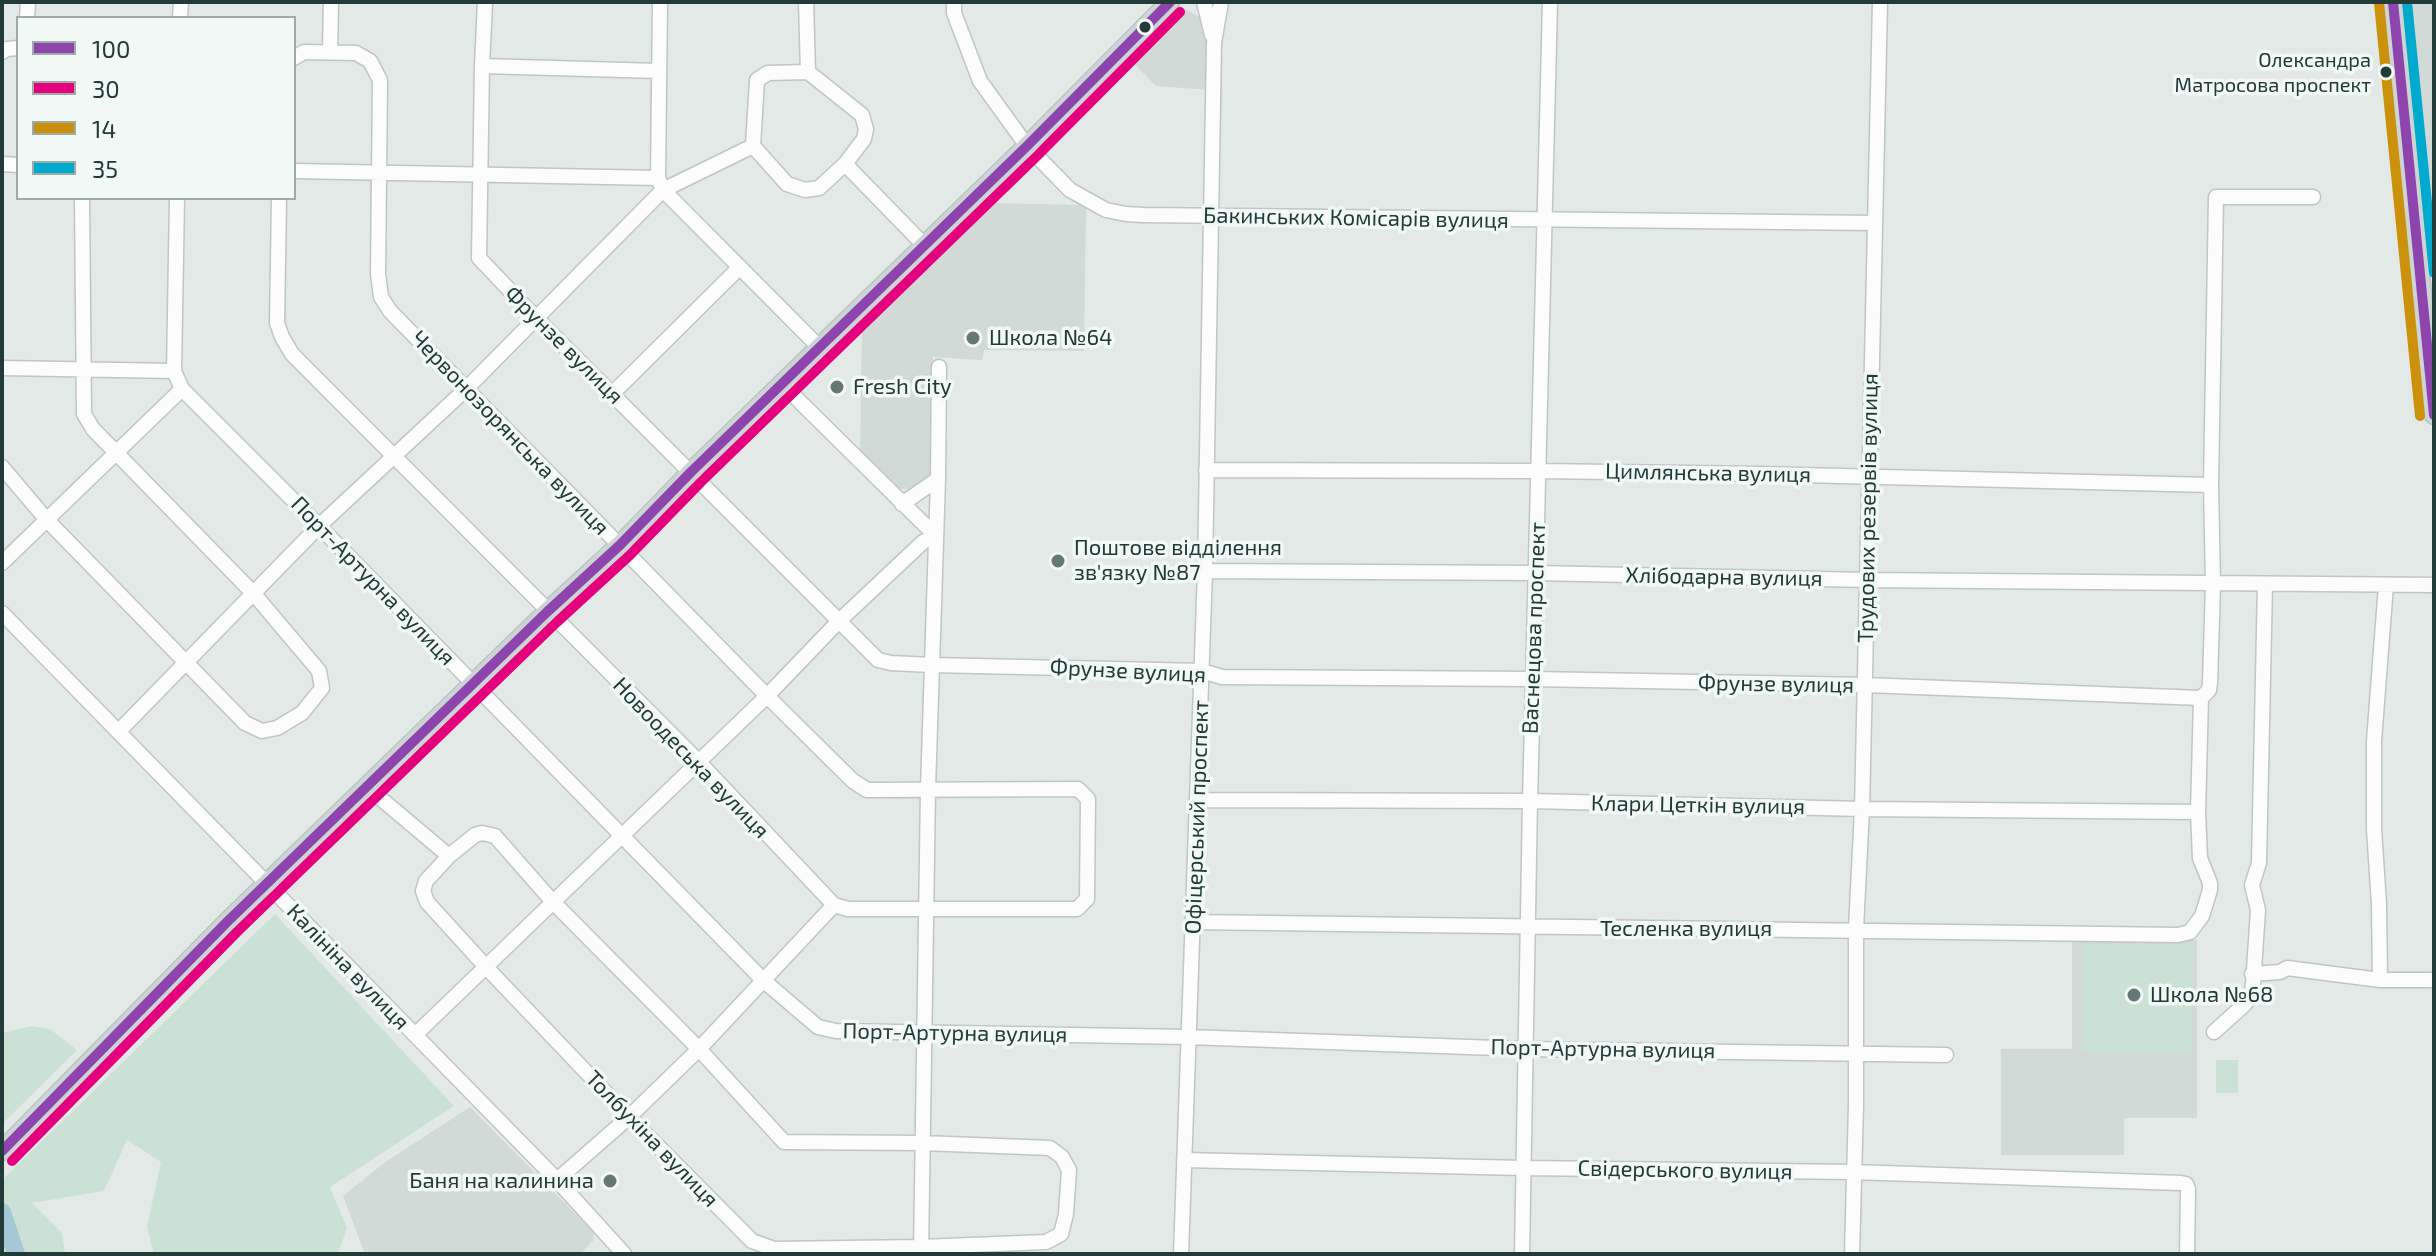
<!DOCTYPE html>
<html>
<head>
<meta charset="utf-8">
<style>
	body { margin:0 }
	#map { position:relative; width:2436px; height:1256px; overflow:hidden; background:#e3e9e7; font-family:"Exo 2",sans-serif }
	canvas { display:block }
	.frame { position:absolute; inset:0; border:4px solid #223b38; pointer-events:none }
	.legend { position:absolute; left:16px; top:16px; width:280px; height:184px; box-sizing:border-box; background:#f1f8f5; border:2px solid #9eaca9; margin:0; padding:10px 14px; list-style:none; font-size:24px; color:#223b38 }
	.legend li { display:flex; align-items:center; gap:16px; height:40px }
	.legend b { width:40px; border:2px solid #9eaca9 }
</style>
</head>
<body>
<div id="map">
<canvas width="2436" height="1256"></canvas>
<div class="frame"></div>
<ul class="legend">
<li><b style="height:10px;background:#8e44ad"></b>100</li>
<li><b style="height:10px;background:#e5007d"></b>30</li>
<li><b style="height:10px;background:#cc910b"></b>14</li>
<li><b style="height:10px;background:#00a9ce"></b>35</li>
</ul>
</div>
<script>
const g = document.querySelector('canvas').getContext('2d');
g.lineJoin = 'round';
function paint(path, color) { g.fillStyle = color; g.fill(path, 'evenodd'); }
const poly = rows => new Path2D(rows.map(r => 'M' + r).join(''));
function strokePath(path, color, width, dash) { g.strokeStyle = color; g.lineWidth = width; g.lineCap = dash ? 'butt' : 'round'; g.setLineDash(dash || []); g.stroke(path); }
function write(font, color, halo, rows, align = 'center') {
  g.font = font + ' "Exo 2",sans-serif'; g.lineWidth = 7; g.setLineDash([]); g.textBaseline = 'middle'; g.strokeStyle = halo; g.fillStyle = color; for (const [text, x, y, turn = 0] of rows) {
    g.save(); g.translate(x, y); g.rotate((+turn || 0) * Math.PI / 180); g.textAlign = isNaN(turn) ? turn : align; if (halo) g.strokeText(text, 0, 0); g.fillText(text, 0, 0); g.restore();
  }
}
paint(poly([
	[2406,2,2434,2,2434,263],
	[1179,6,1206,20,1209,37,1210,90,1156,86,1126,56],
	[985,203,1086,205,1084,351,984,350,982,360,933,357,931,490,890,488,860,456,862,326],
	[2072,940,2197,940,2197,1118,2124,1118,2124,1155,2001,1155,2001,1049,2072,1049],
	[470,1107,594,1233,593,1241,580,1254,365,1254,343,1196,384,1163]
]), '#d1dad7');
paint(poly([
	[275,914,454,1106,330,1187,347,1228,338,1254,154,1254,147,1227,161,1162,127,1140,104,1191,32,1203,62,1233,65,1254,2,1254,2,1180],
	[2084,944,2193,945,2192,1054,2083,1052],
	[31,1026,50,1029,77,1050,2,1124,2,1033],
	[2216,1060,2238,1060,2238,1093,2216,1093]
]), '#cce1d6');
strokePath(poly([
	[2,1212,16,1254]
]), '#a5c7d6', 18);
const minor = poly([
	[485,2,482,66,479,258,536,318,878,660,891,663,931,665,1202,671,1222,677,1533,679,1865,685,2201,698],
	[660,2,658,178,663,190,820,348],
	[806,2,808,72],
	[954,2,954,13,980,81,1027,146,1070,190,1106,210,1126,214,1144,215,1874,223],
	[1204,2,1212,35],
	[27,18,28,2],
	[180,18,181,2],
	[330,51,331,2],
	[2,52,7,49,18,48],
	[482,66,659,71],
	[808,72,862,115,866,129,864,139,845,164,819,188,805,190,787,184,753,146,757,80,768,73,808,72],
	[2,164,18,165],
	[845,164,925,246],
	[294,171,658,178],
	[177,198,174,371,182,389,319,526,764,981,818,1027,836,1031,1188,1037,1525,1049,1946,1055],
	[279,198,277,323,282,337,292,354,699,762,834,905,848,909,1077,909,1087,899,1088,799,1078,789,867,790,853,781,767,696,390,311,381,297,378,274,380,80,370,61,356,53,304,52,294,58],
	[2,368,174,371],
	[612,394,740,267],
	[2,467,46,519,245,723,262,731,277,728,302,713,322,688,319,671,254,594,93,429,84,414,82,198],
	[1206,470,1539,471,1759,474,2211,485],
	[902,504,938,479],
	[2,563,182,389],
	[1205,571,1535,573,1867,580,2434,585],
	[2,613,557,1180,624,1254],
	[119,731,319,526,466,389,663,190,753,146],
	[367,787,449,856,426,881,423,891,427,902,486,967,629,1117,752,1241,774,1249,921,1247,1046,1242,1061,1234,1066,1214,1069,1170,1062,1157,1050,1148,923,1143,784,1142,699,1049,553,902,495,836,482,833,475,835,449,856],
	[1197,800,1530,801,1862,809,2198,812],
	[1193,922,2178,935,2190,932,2202,916,2210,890,2210,883,2200,858,2198,812,2201,698,2209,690,2210,683,2213,584,2211,485,2216,197,2313,197],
	[2252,974,2280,972,2287,968,2380,980,2434,980],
	[2380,980,2379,904,2374,829,2374,741,2386,585],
	[2214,1032,2244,1005,2251,996,2253,985,2258,910,2252,885,2259,863,2265,584],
	[415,1035,767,696,838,622,923,542,936,536,782,384],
	[1184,1160,1523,1168,1853,1172,2181,1183,2186,1184,2188,1189,2187,1254],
	[557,1180,629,1117,699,1049,834,905],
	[921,1254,928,789,938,479,939,367],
	[1181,1254,1205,571,1214,43,1221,2],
	[1522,1254,1530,801,1550,2],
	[1852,1254,1856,1105,1856,929,1862,809,1880,2]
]);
const major = poly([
	[2393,2,2434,415],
	[2,1151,227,922,547,612,620,545,691,472,1027,146,1170,2]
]);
strokePath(minor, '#c0c6c4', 17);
strokePath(major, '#bcc5c3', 21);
strokePath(minor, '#fbfcfb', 14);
strokePath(major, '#cdd5d4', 18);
strokePath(poly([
	[2393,2,2434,415],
	[2,1151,227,922,547,612,620,545,691,472,1027,146,1170,2]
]), '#8e44ad', 10);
strokePath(poly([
	[12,1161,237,932,557,622,630,555,701,482,1037,156,1180,12]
]), '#e5007d', 10);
strokePath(poly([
	[2379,3,2420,416]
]), '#cc910b', 10);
strokePath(poly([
	[2407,2,2434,273]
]), '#00a9ce', 10);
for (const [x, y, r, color] of [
	[1145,27,7,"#223b38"],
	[2386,72,7,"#223b38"],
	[973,338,8,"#667875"],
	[837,387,8,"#667875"],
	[1058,561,8,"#667875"],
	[2134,995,8,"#667875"],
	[610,1181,8,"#667875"]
]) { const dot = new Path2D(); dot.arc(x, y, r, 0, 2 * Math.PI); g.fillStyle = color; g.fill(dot); strokePath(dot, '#f1f8f5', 3); }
write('20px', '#223b38', '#f1f8f5', [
	["Олександра",2371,60],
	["Матросова проспект",2371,85]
], 'right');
write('22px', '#223b38', '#f1f8f5', [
	["Бакинських Комісарів вулиця",1356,218,1],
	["Фрунзе вулиця",564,345,45],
	["Червонозорянська вулиця",510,433,46],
	["Цимлянська вулиця",1708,473,1],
	["Трудових резервів вулиця",1868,508,-89],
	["Хлібодарна вулиця",1724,577,1],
	["Порт-Артурна вулиця",373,581,46],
	["Васнецова проспект",1534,628,-88],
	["Фрунзе вулиця",1128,671,3],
	["Фрунзе вулиця",1776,684,1],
	["Новоодеська вулиця",691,758,46],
	["Клари Цеткін вулиця",1698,805,1],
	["Офіцерський проспект",1197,817,-88],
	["Тесленка вулиця",1686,929],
	["Калініна вулиця",348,967,46],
	["Порт-Артурна вулиця",955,1033,1],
	["Порт-Артурна вулиця",1603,1049,1],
	["Толбухіна вулиця",652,1139,46],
	["Свідерського вулиця",1685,1170,1]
]);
write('22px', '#223b38', '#f1f8f5', [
	["Школа №64",989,338],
	["Fresh City",853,387],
	["Поштове відділення",1074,548],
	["зв'язку №87",1074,573],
	["Школа №68",2150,995],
	["Баня на калинина",594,1181,"right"]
], 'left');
</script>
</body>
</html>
